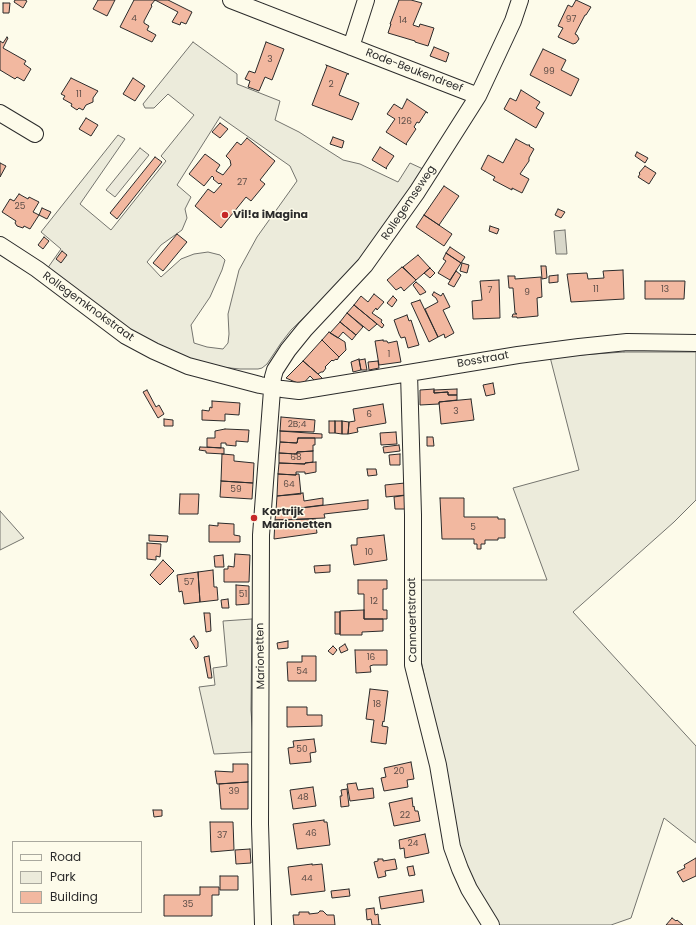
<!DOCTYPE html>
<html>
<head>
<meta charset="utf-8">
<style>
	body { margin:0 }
	#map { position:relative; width:696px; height:925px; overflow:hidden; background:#fdfbea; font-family:Poppins,sans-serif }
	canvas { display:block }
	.legend { position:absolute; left:12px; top:841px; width:130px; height:72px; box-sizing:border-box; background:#fdfbea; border:1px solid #a9a89e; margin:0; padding:5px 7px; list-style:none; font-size:12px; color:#2b2b2b }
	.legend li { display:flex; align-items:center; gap:8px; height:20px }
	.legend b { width:20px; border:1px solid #a9a89e }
</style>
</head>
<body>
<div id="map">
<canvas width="696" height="925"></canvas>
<ul class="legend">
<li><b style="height:5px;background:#fdfbea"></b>Road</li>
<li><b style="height:11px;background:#ecebdb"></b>Park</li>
<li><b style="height:11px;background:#f2b8a0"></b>Building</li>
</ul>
</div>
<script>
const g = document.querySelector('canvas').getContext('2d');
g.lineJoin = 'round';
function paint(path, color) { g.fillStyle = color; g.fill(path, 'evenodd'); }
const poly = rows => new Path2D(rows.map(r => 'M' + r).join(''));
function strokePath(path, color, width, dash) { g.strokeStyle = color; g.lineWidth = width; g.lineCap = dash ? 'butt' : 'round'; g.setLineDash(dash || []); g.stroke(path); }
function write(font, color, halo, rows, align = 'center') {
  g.font = font + ' Poppins,sans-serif'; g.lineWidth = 3; g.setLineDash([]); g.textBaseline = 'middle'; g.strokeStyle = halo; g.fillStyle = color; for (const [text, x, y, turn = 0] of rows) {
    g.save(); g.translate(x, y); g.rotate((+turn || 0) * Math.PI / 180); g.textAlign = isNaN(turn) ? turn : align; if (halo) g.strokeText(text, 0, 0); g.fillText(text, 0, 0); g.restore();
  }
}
const green = poly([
	[193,42,237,74,237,84,280,101,275,120,299,132,343,160,360,164,398,182,410,163,423,169,377,239,343,280,291,330,281,343,267,364,262,368,258,369,240,369,191,364,151,347,47,269,61,249,41,232,118,135,125,139,80,204,111,230,166,161,161,156,194,115,168,94,154,108,145,108,143,104,193,42],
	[220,117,290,166,297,181,257,237,239,270,228,314,229,334,228,343,223,349,207,347,194,343,191,325,210,297,222,270,225,260,220,255,208,252,194,254,181,259,161,277,147,262,161,245,182,230,187,218,185,209,191,197,177,185,220,117],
	[624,352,696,352,696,500,674,522,573,612,696,746,696,843,664,818,631,918,611,925,497,925,463,865,421,660,420,580,547,580,513,488,579,470,550,357,624,352],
	[0,511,24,538,0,550,0,511],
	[252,619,251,710,254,752,214,754,199,687,215,685,213,668,227,666,223,621,252,619]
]);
paint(green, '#ecebdb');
strokePath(green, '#74746e', 1);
const parking = poly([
	[140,148,149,155,115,197,106,190,140,148]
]);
paint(parking, '#eceadb');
strokePath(parking, '#74746e', 1);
const water = poly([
	[565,230,567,254,556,254,554,231,565,230]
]);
paint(water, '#d8d7c9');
strokePath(water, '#74746e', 1);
const building = poly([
	[15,0,25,0,27,1,23,8,14,2,15,0],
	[98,0,115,0,107,16,93,9,98,0],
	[134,0,168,0,192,12,186,24,181,22,180,25,172,22,178,12,155,0,151,5,152,6,144,21,144,23,149,26,147,30,156,35,152,42,120,27,134,0],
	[399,0,411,0,422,3,413,25,419,27,420,24,434,28,428,46,415,42,415,41,388,33,391,24,390,24,399,0],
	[576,0,591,7,586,15,585,15,575,34,577,35,579,39,576,43,573,44,558,37,563,28,558,26,568,5,572,7,576,0],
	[3,3,10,3,9,13,3,13,3,3],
	[7,37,8,38,3,48,26,61,24,64,31,69,24,81,17,77,15,79,0,70,0,41,3,43,7,37],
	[266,42,284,49,272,80,265,77,259,91,248,87,250,81,245,79,249,71,255,73,266,42],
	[434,47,449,53,446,62,430,56,434,47],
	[543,49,566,60,561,70,579,79,571,96,530,75,543,49],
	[326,65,349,74,347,74,339,95,359,103,352,120,312,105,327,66,326,65],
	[71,78,98,91,93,98,93,102,86,105,83,110,79,108,77,110,71,106,72,104,63,99,65,96,61,94,71,78],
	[133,78,145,86,135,101,123,94,133,78],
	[521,90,540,102,536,108,544,113,536,128,504,109,510,98,516,101,521,90],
	[407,99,428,113,426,112,419,123,417,122,414,127,416,129,406,144,407,145,386,132,395,119,387,114,394,104,402,109,407,99],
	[86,118,98,125,91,136,79,129,86,118],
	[220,123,228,129,220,138,212,132,220,123],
	[333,137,344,141,342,148,330,144,333,137],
	[247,138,275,161,260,180,265,184,251,201,246,197,221,228,195,206,208,189,214,193,222,184,220,183,219,184,213,179,214,178,212,176,204,186,189,174,205,154,220,165,216,171,223,175,231,165,230,160,226,156,237,142,241,145,247,138],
	[516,139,527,145,530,145,529,146,534,149,529,158,529,161,520,174,529,179,522,193,512,188,512,190,493,180,495,177,481,169,488,155,503,163,516,139],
	[380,147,394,156,386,168,387,169,372,160,380,147],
	[637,152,648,158,645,163,635,156,637,152],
	[155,157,162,162,117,219,110,213,155,157],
	[0,163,6,166,0,177,0,163],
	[645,166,656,173,649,184,638,177,640,174,639,173,645,166],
	[444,186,459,196,439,225,424,215,444,186],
	[19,194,28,199,29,197,39,202,33,212,39,215,30,229,24,226,23,228,17,226,15,223,16,221,2,212,10,199,14,201,19,194],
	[42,208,51,212,47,219,39,215,42,208],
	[558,209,565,212,561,218,555,215,558,209],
	[424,215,452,234,444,246,416,227,424,215],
	[490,226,499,229,497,234,489,231,490,226],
	[177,234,187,242,163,271,153,263,177,234],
	[44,237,49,241,43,249,38,245,44,237],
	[450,247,465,257,461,263,446,253,450,247],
	[62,251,67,255,61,263,56,259,62,251],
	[446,253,461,263,450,280,438,273,446,261,443,259,446,253],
	[418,255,430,268,416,280,403,267,418,255],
	[462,263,469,265,467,273,460,271,462,263],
	[541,266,546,266,547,278,542,279,541,266],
	[402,267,416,280,404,291,401,287,396,290,387,280,402,267],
	[430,268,435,273,430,278,424,273,430,268],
	[623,270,624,299,571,302,567,274,587,273,588,279,604,278,603,271,623,270],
	[456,271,461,275,454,287,448,284,456,271],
	[558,275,558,282,549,283,549,276,558,275],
	[508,276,515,276,515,279,541,277,542,297,537,298,538,316,517,318,517,317,512,317,513,314,517,314,515,313,513,288,509,288,508,276],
	[499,280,500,318,473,319,472,301,482,300,480,281,499,280],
	[645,281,685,281,684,299,645,299,645,281],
	[416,282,422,287,426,292,420,295,413,285,416,282],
	[434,292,441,296,443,293,450,307,443,310,454,333,445,338,444,334,438,337,425,309,438,302,436,298,432,295,434,292],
	[374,294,384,302,377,310,376,308,372,313,382,320,381,322,384,325,382,328,354,305,361,296,368,302,374,294],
	[393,296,397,300,392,307,387,303,393,296],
	[420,300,438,337,429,342,411,303,420,300],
	[354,305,377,324,369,331,347,313,354,305],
	[347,313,363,327,356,335,340,322,347,313],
	[407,315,409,321,411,320,419,345,408,348,405,337,401,338,399,334,394,320,407,315],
	[340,322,356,335,352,340,343,332,338,338,330,333,340,322],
	[329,332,345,342,346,350,339,357,322,340,329,332],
	[322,340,339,357,337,360,336,359,333,361,332,360,325,367,326,368,323,372,321,372,318,374,303,361,322,340],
	[383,340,383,341,387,341,388,343,397,341,401,362,379,365,375,341,383,340],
	[359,359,361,370,353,372,351,362,359,359],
	[365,359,367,370,361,370,359,360,365,359],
	[303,361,318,374,323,379,316,382,310,376,302,385,286,378,303,361],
	[378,361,379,368,369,370,368,362,378,361],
	[493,383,495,394,486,396,483,385,493,383],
	[434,389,434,393,448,392,448,395,457,395,457,400,439,402,439,404,420,405,420,390,434,389],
	[457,389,457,395,448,395,448,392,434,393,434,390,457,389],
	[147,390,156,407,159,405,164,414,158,418,143,392,147,390],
	[471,399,474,420,441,424,439,402,471,399],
	[212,401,240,403,239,415,225,414,225,421,202,420,202,410,209,411,210,407,212,408,212,401],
	[383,404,386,423,357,428,358,432,348,434,349,422,355,421,353,409,383,404],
	[281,417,315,420,314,432,280,431,281,417],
	[164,419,173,420,173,426,164,426,164,419],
	[329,421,335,421,335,433,329,433,329,421],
	[335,421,342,421,342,434,335,433,335,421],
	[342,421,349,422,348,434,342,434,342,421],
	[225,429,249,430,248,442,236,441,236,446,226,445,226,443,221,443,221,448,207,447,207,438,215,438,215,431,225,429],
	[280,431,322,434,322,438,298,438,297,443,280,442,280,431],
	[396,432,397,444,381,445,380,433,396,432],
	[427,437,433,437,434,446,427,446,427,437],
	[298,438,315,438,315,445,313,445,313,451,297,452,297,454,279,453,280,442,297,443,298,438],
	[399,445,400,451,384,453,383,447,399,445],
	[200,447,224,448,224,454,206,453,206,451,199,450,200,447],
	[313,451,313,462,305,463,305,464,279,463,279,453,297,454,297,452,313,451],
	[222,454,234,455,234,461,254,463,253,483,221,481,222,454],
	[400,454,400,465,390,465,389,455,400,454],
	[316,462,316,472,305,474,305,472,296,472,296,475,278,474,279,463,305,464,305,463,316,462],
	[367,469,376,469,377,475,368,476,367,469],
	[278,474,296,475,296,474,299,474,301,494,277,496,278,474],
	[221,481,253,483,252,499,220,497,221,481],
	[405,483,406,495,386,497,385,485,405,483],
	[303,493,304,501,323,498,323,505,276,511,277,496,303,493],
	[180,494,199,494,198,514,179,514,180,494],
	[407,495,406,509,395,509,394,497,407,495],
	[440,498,464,498,464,517,498,517,498,519,505,519,505,538,498,538,498,540,485,540,485,544,481,544,481,549,477,549,477,544,474,544,474,539,442,539,440,498],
	[368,500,368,509,324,514,325,518,275,520,276,511,368,500],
	[315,519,317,533,274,539,275,520,315,519],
	[218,523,234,524,234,535,240,536,240,542,209,542,209,525,218,526,218,523],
	[149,535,168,536,167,542,149,541,149,535],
	[384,535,387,560,354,565,351,545,357,545,357,538,384,535],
	[147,543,161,544,160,557,156,556,156,560,147,559,147,543],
	[235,554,250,555,249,582,224,582,224,569,228,569,228,566,234,567,235,554],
	[223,555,224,567,215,567,214,556,223,555],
	[163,560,174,571,160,585,150,575,163,560],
	[330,565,330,572,315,573,314,566,330,565],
	[213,570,214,587,217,587,218,600,200,602,198,572,213,570],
	[198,572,200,602,184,604,182,591,179,592,177,575,198,572],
	[358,580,387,580,387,589,383,589,383,610,387,610,387,619,364,619,364,594,358,594,358,580],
	[236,585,249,586,249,604,236,605,236,585],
	[228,599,229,608,222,608,221,600,228,599],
	[364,610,364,619,383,619,383,631,362,632,362,635,340,635,340,611,364,610],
	[335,612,340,612,340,634,335,634,335,612],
	[204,613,210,613,211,631,206,632,204,613],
	[194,636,198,642,198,647,196,649,190,639,194,636],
	[288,641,288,648,278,649,277,643,288,641],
	[345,644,348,650,341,653,339,648,345,644],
	[333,646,337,650,333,655,328,651,333,646],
	[355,650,387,650,387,665,373,665,370,666,371,672,356,673,355,650],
	[209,656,212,678,208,678,204,657,209,656],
	[302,656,316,656,316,681,288,681,287,662,302,662,302,656],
	[370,689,388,691,384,722,383,721,382,726,388,727,386,744,371,742,374,720,366,719,370,689],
	[287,707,307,707,307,715,322,715,322,726,287,727,287,707],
	[314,739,316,752,310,753,311,762,290,764,288,748,294,747,293,741,314,739],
	[411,762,414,779,407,780,408,787,384,791,381,778,386,777,384,768,411,762],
	[233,764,248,764,248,782,217,784,215,771,233,772,233,764],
	[248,782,248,809,221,809,219,784,248,782],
	[356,783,358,790,373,788,374,798,350,801,347,784,356,783],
	[313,787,316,806,293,809,290,790,313,787],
	[347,789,349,806,341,807,340,796,342,796,341,790,347,789],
	[412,798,413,807,414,806,415,811,418,811,420,821,394,826,389,803,412,798],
	[153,810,162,810,162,816,154,817,153,810],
	[324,820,324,822,327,822,330,845,297,849,293,824,324,820],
	[210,822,233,822,234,850,211,852,210,822],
	[425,834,429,853,405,858,404,848,400,849,399,840,425,834],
	[250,849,251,863,236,864,235,850,250,849],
	[696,858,696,876,683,882,677,872,685,868,684,865,696,858],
	[378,859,383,859,383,861,395,859,397,869,385,871,386,876,378,878,374,862,378,861,378,859],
	[312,864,312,865,322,864,325,891,291,895,288,867,312,864],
	[413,866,415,875,409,876,407,867,413,866],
	[220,876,238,876,238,890,220,890,220,876],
	[200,887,219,887,219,895,212,895,212,916,164,916,164,895,200,895,200,887],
	[349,889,350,896,332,898,331,891,349,889],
	[422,890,424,902,381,909,379,897,422,890],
	[374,908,375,915,378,914,379,925,381,925,372,925,371,919,367,920,366,909,374,908],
	[320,911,323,911,327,915,334,915,335,925,294,925,293,915,299,915,299,912,309,912,309,914,318,913,320,911],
	[672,918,676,921,677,920,683,925,666,925,672,918]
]);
paint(building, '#f2b8a0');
strokePath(building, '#2b2b2b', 1);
const minor = poly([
	[231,0,478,96],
	[351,47,366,0],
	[0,113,35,134],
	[0,245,37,269,126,336,154,351,188,366,260,385,282,389,299,391,518,355,579,347,627,342,696,343],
	[409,373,413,515,413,665,438,765,452,847,460,869,469,889,491,925],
	[263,925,260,824,261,535,273,377,275,370,288,350,305,329,365,265,417,192,478,96,513,21,520,0]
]);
strokePath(minor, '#2b2b2b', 18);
strokePath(minor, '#fdfbea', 16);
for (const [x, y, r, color] of [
	[225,215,4,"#c62828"],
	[254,518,4,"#c62828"]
]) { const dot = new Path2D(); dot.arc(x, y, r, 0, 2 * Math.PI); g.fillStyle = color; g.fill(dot); strokePath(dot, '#fdfbea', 1.5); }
write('9px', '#5d4e48', null, [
	["4",134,19],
	["97",571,20],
	["14",403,21],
	["3",270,60],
	["99",549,72],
	["2",331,85],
	["11",79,95],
	["126",405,122],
	["27",242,183],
	["25",20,207],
	["11",596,290],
	["13",665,290],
	["7",490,291],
	["9",527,293],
	["1",389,355],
	["3",456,412],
	["6",369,415],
	["2B;4",297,425],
	["68",296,458],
	["64",289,485],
	["59",236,490],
	["5",473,528],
	["10",369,553],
	["57",189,583],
	["51",243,595],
	["12",374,602],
	["16",371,658],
	["54",302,672],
	["18",377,705],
	["50",302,750],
	["20",399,772],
	["39",234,792],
	["48",303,798],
	["22",405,816],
	["46",311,834],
	["37",222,836],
	["24",413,844],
	["44",307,879],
	["35",188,905]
]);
write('11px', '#2b2b2b', '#fdfbea', [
	["Rode-Beukendreef",414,71,21],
	["Rollegemseweg",409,203,-56],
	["Rollegemknokstraat",88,307,36],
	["Bosstraat",483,360,-10],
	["Cannaertstraat",413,620,-91],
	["Marionetten",261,656,-91]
]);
write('bold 11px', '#2b2b2b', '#fdfbea', [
	["Vil!a iMagina",233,215],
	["Kortrijk",262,512],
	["Marionetten",262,525]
], 'left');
</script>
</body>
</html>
